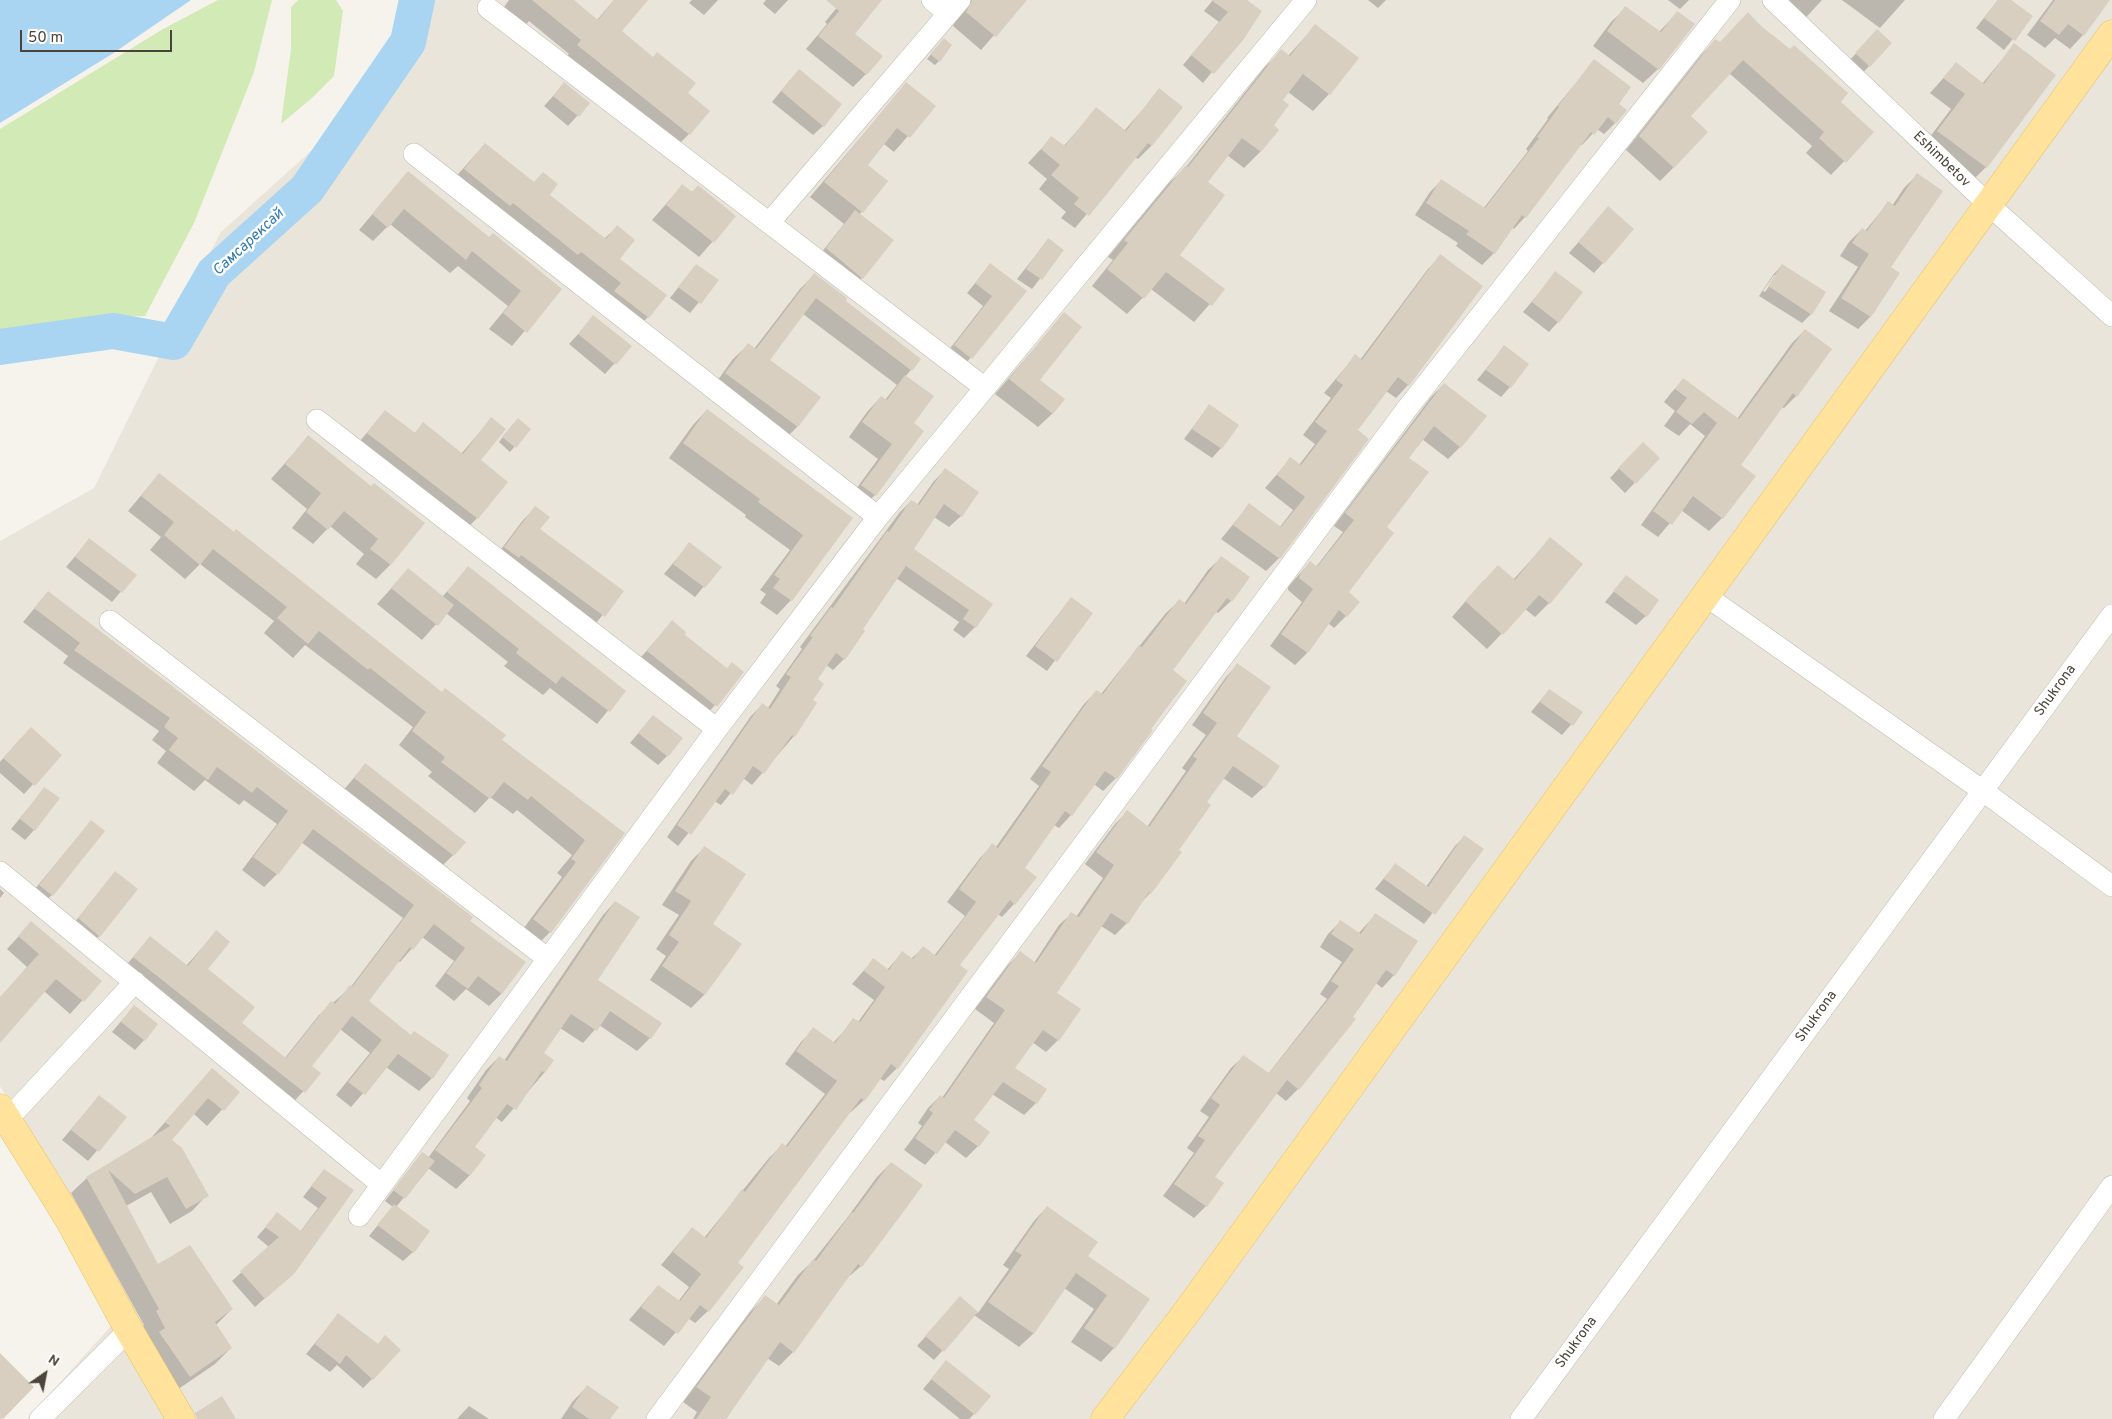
<!DOCTYPE html>
<html>
<head>
<meta charset="utf-8">
<style>
	body { margin:0 }
	#map { position:relative; width:2112px; height:1419px; overflow:hidden; background:#f6f3ec; font-family:Overpass,sans-serif }
	canvas { display:block }
	.north { position:absolute; left:20px; top:1349px; width:50px; height:50px; -webkit-text-stroke:4px #fff; paint-order:stroke; rotate:33deg; font-size:14px; font-weight:700; line-height:20px; text-align:center; color:#4b4439 }
	.north::after { content:''; display:block; margin:auto; width:18px; height:22px; background:#4b4439; clip-path:polygon(50% 0,100% 100%,50% 72%,0 100%) }
	.scale { position:absolute; left:20px; top:30px; width:152px; height:22px; box-sizing:border-box; border:2px solid #4b4439; border-top:0; padding-left:6px; font-size:15px; line-height:18px; white-space:nowrap; color:#4b4439; -webkit-text-stroke:4px #fff; paint-order:stroke }
</style>
</head>
<body>
<div id="map">
<canvas width="2112" height="1419"></canvas>
<div class="north">N</div>
<div class="scale">50 m</div>
</div>
<script>
const g = document.querySelector('canvas').getContext('2d');
g.lineJoin = 'round';
function paint(path, color) { g.fillStyle = color; g.fill(path, 'evenodd'); }
const poly = rows => new Path2D(rows.map(r => 'M' + r).join(''));
function strokePath(path, color, width, dash) { g.strokeStyle = color; g.lineWidth = width; g.lineCap = dash ? 'butt' : 'round'; g.setLineDash(dash || []); g.stroke(path); }
function write(font, color, halo, rows, align = 'center') {
  g.font = font + ' Overpass,sans-serif'; g.lineWidth = 5; g.setLineDash([]); g.textBaseline = 'middle'; g.strokeStyle = halo; g.fillStyle = color; for (const [text, x, y, turn = 0] of rows) {
    g.save(); g.translate(x, y); g.rotate((+turn || 0) * Math.PI / 180); g.textAlign = isNaN(turn) ? turn : align; if (halo) g.strokeText(text, 0, 0); g.fillText(text, 0, 0); g.restore();
  }
}
paint(poly([
	[435,0,2112,0,2112,1419,27,1419,129,1306,0,1086,0,541,94,488,220,233,422,51]
]), '#eae5da');
paint(poly([
	[218,0,272,0,254,72,194,223,145,316,114,317,0,335,0,129,163,29],
	[298,0,336,0,343,11,334,76,313,97,281,124,291,49,291,7]
]), '#d2eab5');
paint(poly([
	[0,0,191,0,112,54,0,123]
]), '#a9d4f2');
paint(poly([
	[509,0,560,0,597,20,614,0,647,0,620,31,686,93,689,134,676,147,565,58,569,54,529,21,525,26,502,10],
	[692,0,718,0,704,15,689,3],
	[766,0,788,0,775,14,763,4],
	[832,0,880,0,854,34,866,74,853,87,806,49,827,24,825,22,839,5],
	[970,0,1025,0,981,50,953,26,958,14],
	[1213,0,1245,0,1261,11,1203,83,1183,65,1219,22,1204,11],
	[1368,0,1386,0,1378,8],
	[1668,0,1689,0,1680,9],
	[1770,0,1822,0,1799,25],
	[1842,0,1905,0,1880,28],
	[1998,0,2009,0,2031,16,2004,50,1976,28],
	[2053,0,2109,0,2083,35,2070,49,2055,38,2045,48,2027,35],
	[1626,8,1659,32,1677,13,1658,69,1643,83,1593,46,1611,22],
	[1315,26,1329,94,1313,111,1288,92,1281,101,1260,152,1244,168,1227,155,1206,182,1178,255,1223,289,1194,322,1151,289,1127,314,1092,286,1113,260,1108,257,1169,183,1186,167,1265,67,1282,51,1288,56],
	[1715,41,1839,102,1872,132,1831,175,1806,153,1812,146,1729,73,1689,116,1674,167,1660,181,1626,150,1702,54],
	[1868,41,1869,66,1860,76,1847,63],
	[939,45,939,61,935,65,927,59],
	[2014,45,2055,75,1986,167,1971,182,1923,146,1951,109,1930,93,1956,64,1982,84],
	[1594,61,1617,104,1615,123,1604,134,1597,129,1582,145,1580,144,1525,217,1514,229,1512,227,1494,253,1482,265,1456,246,1458,243,1415,215,1430,192,1441,181,1483,209,1528,151,1526,149,1548,119,1547,118],
	[790,80,823,126,813,135,772,102],
	[564,84,589,103,568,126,544,106],
	[906,84,934,106,894,152,884,144,866,165,887,181,859,215,862,278,852,288,817,258,844,224,810,197],
	[1160,90,1182,108,1151,146,1138,159,1135,157,1075,228,1061,218,1066,212,1039,189,1047,179,1028,163,1052,137,1063,147,1096,109,1124,131],
	[485,144,604,239,617,227,618,260,648,317,635,330,451,182],
	[408,172,489,238,560,289,512,346,489,329,508,306,458,266,450,273,390,224,373,241,359,230],
	[1917,175,1889,267,1870,317,1858,329,1829,311,1858,267,1840,256,1849,242,1862,229,1865,231,1888,203,1892,206,1904,188],
	[682,186,735,216,699,257,652,220],
	[1608,208,1633,229,1594,273,1569,253],
	[1048,240,1062,250,1032,289,1017,279],
	[1441,256,1408,385,1396,398,1386,391,1356,431,1279,558,1266,571,1221,539,1249,505,1280,527,1293,510,1265,488,1291,458,1299,465,1315,444,1303,435,1331,398,1324,393,1355,356,1360,360,1428,269],
	[696,265,717,280,690,313,670,298],
	[990,265,1025,291,962,368,945,355,983,306,967,293],
	[1782,265,1811,314,1802,323,1759,296,1773,275],
	[1774,275,1777,275,1765,292,1763,291],
	[1556,273,1558,322,1549,332,1523,312],
	[814,275,844,301,920,359,905,377,912,424,875,495,860,509,848,500,878,459,849,437,867,412,881,397,885,400,897,385,803,314,768,360,819,398,797,427,783,441,712,388,733,359,748,345,754,349,800,289],
	[1064,314,1038,380,1053,413,1038,427,995,394],
	[594,317,630,346,605,374,569,344],
	[1805,330,1796,396,1784,408,1781,407,1739,465,1754,476,1722,518,1709,531,1681,510,1658,537,1641,525,1705,436,1690,424,1679,436,1664,426,1675,411,1664,402,1671,393,1683,380,1737,419,1792,343],
	[1504,347,1510,387,1501,397,1477,380],
	[1444,384,1460,447,1448,459,1422,439,1407,458,1386,528,1347,593,1346,616,1334,628,1328,623,1307,653,1295,665,1270,646,1302,602,1288,590,1288,587,1310,562,1316,567,1343,532,1334,526,1432,396],
	[1209,406,1221,448,1212,458,1184,439],
	[707,410,851,519,791,600,777,615,760,603,766,594,760,590,790,550,745,517,746,515,669,458,693,425],
	[385,411,414,434,423,424,461,454,491,419,479,461,477,518,464,532,355,447],
	[513,424,529,429,510,452,499,442],
	[308,437,371,488,390,565,376,579,356,564,364,554,330,526,313,544,292,528,307,509,271,479],
	[1633,453,1658,458,1625,493,1610,478],
	[945,470,977,492,961,516,949,527,934,517,912,550,991,604,975,627,964,638,953,630,959,622,896,578,861,629,844,659,833,670,826,665,816,679,811,700,816,703,794,736,752,785,743,778,721,805,714,801,678,846,667,837,751,716,762,705,768,708,780,689,776,686,802,649,800,647,900,512,911,501,917,505,934,481],
	[159,474,623,834,550,932,536,946,520,933,562,877,557,873,572,855,517,810,513,814,490,797,475,813,428,776,432,772,399,745,413,727,305,645,293,658,264,633,274,621,200,564,185,579,150,550,161,537,128,511],
	[535,508,539,530,622,591,592,628,493,560,523,520],
	[1550,539,1549,603,1535,617,1525,609,1487,649,1452,617,1483,581,1513,580],
	[89,540,135,575,112,602,66,567],
	[689,544,720,567,695,597,664,574],
	[1221,558,1231,601,1218,613,1216,612,1172,671,1185,681,1116,778,1103,791,1094,784,1071,815,1059,828,1054,825,1023,868,1014,904,1002,917,998,914,958,966,966,972,897,1068,884,1081,879,1078,864,1100,851,1112,849,1111,736,1263,708,1311,695,1323,688,1318,664,1346,629,1320,658,1286,678,1302,689,1287,661,1265,692,1228,704,1238,769,1158,782,1145,785,1147,825,1094,785,1064,801,1042,814,1029,833,1043,854,1020,858,1022,874,1000,852,984,873,960,887,970,902,953,911,959,923,948,934,956,965,916,947,902,980,858,993,845,996,847,1039,786,1030,779,1084,704,1097,691,1101,694,1166,613,1179,601,1184,604,1208,570],
	[469,568,624,691,597,724,550,688,543,695,504,666,508,662,446,613,422,640,377,604,408,570,442,597],
	[1626,577,1646,616,1636,625,1605,602],
	[48,592,524,963,501,994,489,1006,466,989,454,1001,435,986,454,961,422,937,400,962,398,961,367,1001,432,1078,419,1091,386,1067,351,1107,336,1095,370,1053,340,1029,310,1066,319,1073,291,1105,121,971,150,938,186,966,216,932,206,970,241,1024,285,1058,319,1015,350,988,403,918,301,842,277,874,264,887,242,870,277,824,244,800,239,805,205,780,194,791,157,763,166,751,152,740,159,731,63,663,68,656,23,622],
	[1071,598,1091,613,1047,671,1026,656],
	[672,622,683,635,727,669,743,672,703,719,635,664],
	[1237,665,1236,737,1264,787,1252,798,1223,778,1205,802,1150,893,1141,903,1127,923,1115,935,1101,926,1055,993,1058,1040,1046,1052,1032,1042,1013,1068,1045,1089,1036,1103,1024,1115,992,1094,973,1120,978,1146,966,1158,945,1142,925,1165,904,1150,922,1126,918,1123,928,1108,940,1096,942,1098,994,1023,975,1009,1008,965,1020,953,1034,963,1059,925,1071,914,1076,917,1103,878,1085,864,1115,824,1127,812,1147,827,1186,771,1182,768,1206,735,1192,725,1226,677],
	[1549,690,1581,713,1562,735,1531,712],
	[653,716,667,756,658,765,630,743],
	[21,738,60,755,24,794,0,773,0,762],
	[365,765,453,855,439,869,341,793],
	[45,788,34,830,25,840,11,829],
	[91,821,52,895,42,904,30,895],
	[1464,837,1482,849,1424,924,1375,889,1395,865,1426,887,1455,846],
	[704,848,711,924,741,944,704,995,691,1008,650,980,666,956,656,949,679,915,662,905,691,861],
	[115,873,99,936,90,945,69,929],
	[0,889,4,893,0,898],
	[615,902,596,980,650,1038,637,1051,599,1025,583,1043,560,1028,542,1053,552,1060,544,1073,502,1122,495,1117,473,1147,484,1155,469,1176,456,1189,428,1168,396,1207,413,1252,403,1261,369,1236,393,1207,385,1201,422,1153,428,1158,470,1101,467,1098,486,1070,499,1057,504,1061,603,915],
	[1375,915,1394,975,1382,988,1376,983,1298,1089,1286,1101,1276,1093,1213,1178,1206,1206,1194,1218,1163,1196,1194,1153,1187,1148,1209,1117,1200,1111,1231,1068,1244,1056,1268,1074,1327,999,1320,994,1342,962,1320,947,1328,934,1340,922,1358,934],
	[31,923,100,981,70,1014,44,991,0,1041,0,998,27,967,7,949],
	[134,1006,144,1040,135,1050,112,1032],
	[212,1069,238,1092,207,1126,193,1113,170,1140,207,1195,192,1211,170,1224,151,1192,126,1206,157,1265,232,1309,215,1326,231,1348,215,1364,174,1392,141,1328,144,1325,71,1193,87,1178,151,1138],
	[90,1107,125,1118,88,1161,62,1140],
	[891,1163,921,1186,861,1266,845,1280,793,1352,779,1366,767,1358,726,1419,693,1419,697,1412,683,1402,751,1311,765,1297,776,1305,798,1275,813,1261,847,1218,877,1177],
	[324,1170,352,1190,282,1283,255,1307,232,1281,269,1247,257,1237,277,1214,300,1232,318,1208,303,1197],
	[1047,1207,1086,1256,1149,1299,1114,1348,1101,1362,1071,1342,1094,1309,1064,1288,1033,1334,1019,1347,974,1315,934,1360,917,1346,960,1298,978,1313,1009,1269,1003,1265,1034,1221],
	[338,1315,377,1345,372,1379,363,1388,337,1365,330,1372,306,1354],
	[946,1362,974,1414,969,1419,960,1419,923,1389],
	[587,1387,608,1419,561,1419,573,1401],
	[469,1406,489,1419,457,1419]
]), '#0003');
strokePath(poly([
	[0,347,113,331,174,342,214,273,307,189,408,42,417,0]
]), '#a9d4f2', 36);
paint(poly([
	[532,0,574,0,598,20,614,0,648,0,622,31,653,57,657,52,696,83,688,93,710,111,690,135,577,45,581,40],
	[826,0,882,0,855,34,883,56,867,75,818,36,839,11],
	[972,0,1027,0,996,37,966,12],
	[1211,0,1247,0,1262,11,1244,39,1214,74,1191,55,1228,12],
	[1998,0,2011,0,2033,16,2015,41,1984,18],
	[2055,0,2110,0,2084,36,2068,24,2059,35,2040,21],
	[1625,6,1661,32,1677,11,1695,24,1659,70,1607,31],
	[1748,12,1761,26,1790,49,1794,45,1848,93,1841,102,1874,132,1846,163,1819,138,1824,132,1743,60,1691,116,1708,132,1674,168,1639,136,1715,39,1720,42],
	[1315,24,1359,58,1330,95,1303,74,1283,100,1289,105,1274,125,1279,130,1261,152,1242,138,1208,182,1225,195,1180,255,1225,289,1212,306,1166,272,1144,299,1107,269,1128,243,1124,240,1186,165,1188,167,1281,49,1290,56],
	[1877,29,1892,43,1870,67,1855,53],
	[944,38,952,45,940,62,930,54],
	[2014,43,2056,75,1987,168,1937,131,1965,94,1943,78,1956,62,1984,84],
	[1594,59,1631,87,1619,104,1627,110,1616,124,1608,117,1594,135,1591,132,1526,218,1522,215,1495,254,1466,234,1469,231,1426,203,1441,179,1485,208,1539,138,1537,137,1559,107,1558,106],
	[799,69,842,104,824,127,781,91],
	[564,82,590,103,579,117,553,96],
	[906,82,936,106,910,138,897,128,868,165,888,181,863,213,824,182],
	[1159,88,1183,107,1152,146,1148,143,1089,216,1074,204,1079,198,1051,175,1060,165,1041,149,1051,136,1065,146,1096,107,1126,131],
	[485,143,534,182,543,172,558,184,550,195,606,239,617,225,635,240,620,259,667,295,649,318,614,291,621,283,581,252,578,255,513,203,510,206,464,169],
	[408,171,489,237,493,233,562,289,527,333,503,313,521,291,472,251,466,260,404,209,388,228,372,214],
	[1917,173,1943,191,1891,267,1900,273,1871,317,1841,298,1869,254,1852,243,1862,228,1867,231,1888,201,1895,206],
	[682,184,692,192,698,185,736,216,714,243,666,205],
	[1608,206,1634,229,1604,264,1578,242],
	[855,210,894,240,863,279,826,248],
	[1048,238,1064,250,1042,280,1026,269],
	[1440,254,1483,286,1409,386,1398,377,1358,430,1369,439,1280,559,1233,525,1249,503,1281,527,1305,497,1277,475,1290,457,1301,465,1327,431,1315,422,1343,385,1336,380,1355,354,1362,360],
	[990,263,1027,291,972,359,954,345,992,296,975,283],
	[696,264,719,280,701,304,678,287],
	[1782,264,1826,292,1812,315,1768,286],
	[1555,271,1583,292,1559,323,1532,302],
	[814,273,847,298,846,301,921,359,912,371,816,298,770,360,821,397,798,427,725,373,748,343,756,349],
	[1064,312,1082,327,1040,380,1065,399,1053,414,1009,379],
	[593,315,632,346,616,365,578,334],
	[1805,329,1832,349,1797,397,1793,393,1741,465,1756,476,1723,519,1693,496,1672,525,1653,511,1717,423,1704,412,1692,424,1676,412,1687,398,1675,389,1683,378,1739,419],
	[1504,345,1529,364,1511,388,1486,370],
	[905,375,934,396,914,423,924,431,876,496,861,485,892,444,862,422,881,396,887,400],
	[1444,383,1487,416,1461,448,1434,426,1409,458,1429,472,1387,527,1394,533,1349,592,1360,602,1347,617,1339,610,1308,653,1281,634,1313,589,1299,578,1300,574,1310,561,1317,567,1354,520,1345,513],
	[1209,404,1239,425,1222,449,1192,429],
	[707,409,853,518,792,601,773,588,780,579,774,575,803,535,758,502,760,499,683,443],
	[385,410,415,433,423,422,463,454,491,417,506,429,481,460,508,482,478,519,367,433],
	[518,418,531,429,516,448,502,437],
	[308,435,371,486,374,483,425,523,391,565,370,549,378,539,344,511,328,530,306,512,321,493,285,464],
	[1643,442,1660,458,1636,484,1618,468],
	[945,468,979,492,962,517,944,504,914,549,993,604,976,628,963,619,969,610,906,566,863,629,865,631,845,660,836,653,818,679,824,684,813,700,817,703,795,737,792,735,764,774,753,766,733,795,725,789,691,835,677,825,762,703,770,709,791,677,786,674,813,637,810,636,831,607,833,608,887,531,889,532,911,500,919,505],
	[159,473,234,532,236,529,442,692,445,688,506,735,502,740,625,833,551,933,533,919,576,862,571,859,585,840,531,796,528,800,504,782,490,799,441,762,445,757,412,731,426,712,370,668,368,670,319,631,308,644,277,618,287,607,213,549,200,565,164,535,174,522,141,496],
	[535,506,550,517,540,529,624,591,605,617,521,555,519,558,504,547],
	[1550,537,1583,564,1550,604,1539,595,1503,635,1465,601,1498,565,1515,580],
	[89,538,137,575,122,593,75,557],
	[689,542,722,567,705,588,673,564],
	[1221,556,1250,577,1232,602,1227,598,1173,670,1187,681,1151,729,1153,730,1117,779,1105,771,1072,816,1065,811,1025,868,1037,877,1015,905,1010,900,960,965,968,971,898,1069,891,1064,865,1101,861,1098,738,1263,744,1267,709,1312,700,1305,678,1334,641,1307,658,1285,680,1301,701,1274,673,1252,692,1227,706,1238,742,1189,745,1192,782,1143,787,1147,837,1081,796,1051,813,1027,835,1043,853,1018,860,1022,885,987,864,971,873,958,889,970,902,951,913,959,923,946,936,956,976,902,959,889,992,843,998,848,1051,772,1042,766,1075,719,1096,690,1103,694,1139,645,1142,647,1179,599,1186,604],
	[468,566,626,691,610,712,562,676,556,684,516,653,519,649,447,592],
	[408,568,454,605,438,626,391,588],
	[1626,575,1659,600,1647,617,1613,591],
	[48,591,473,917,470,921,526,962,502,994,478,976,468,989,446,973,465,948,434,924,413,950,410,947,369,1001,411,1035,414,1031,449,1055,433,1079,398,1054,365,1095,348,1082,382,1040,352,1016,312,1066,321,1073,305,1093,133,957,150,936,188,966,216,930,230,942,208,969,255,1007,242,1023,286,1058,331,1001,335,1004,350,985,352,987,414,905,313,829,278,875,253,857,288,811,257,787,252,793,217,767,208,780,169,750,178,738,164,727,170,718,74,650,80,643,34,608],
	[1071,597,1093,613,1057,662,1035,646],
	[672,620,686,632,685,635,727,668,732,662,744,672,717,707,647,651],
	[1237,663,1271,687,1237,736,1280,766,1265,788,1233,766,1207,802,1211,805,1179,850,1182,852,1151,894,1149,892,1128,924,1111,913,1057,993,1081,1009,1059,1041,1043,1030,1015,1068,1047,1089,1037,1104,1003,1082,974,1120,990,1132,979,1147,955,1130,937,1154,915,1138,933,1113,929,1110,940,1095,944,1098,1005,1010,986,997,1020,951,1036,963,1071,912,1079,917,1114,865,1096,852,1127,810,1149,827,1197,759,1193,756,1217,723,1203,713],
	[1549,689,1583,712,1573,726,1540,702],
	[653,715,683,738,668,757,638,733],
	[31,727,62,755,35,786,3,758],
	[365,763,466,842,454,856,354,778],
	[44,787,60,798,35,831,20,819],
	[91,820,105,831,53,896,39,885],
	[1464,835,1484,849,1435,915,1384,879,1395,863,1428,887],
	[704,846,746,874,713,924,742,944,705,995,662,966,679,942,669,935,691,901,675,891],
	[115,871,138,889,100,937,78,918],
	[615,901,640,917,598,980,662,1023,651,1039,610,1011,597,1031,571,1014,544,1053,554,1060,545,1073,542,1071,516,1110,507,1104,475,1147,486,1155,470,1176,435,1150,482,1088,479,1085,499,1056,507,1061],
	[1375,913,1418,941,1395,976,1386,970,1353,1017,1356,1019,1299,1090,1287,1080,1215,1177,1224,1183,1207,1207,1174,1184,1205,1140,1198,1136,1220,1105,1211,1098,1243,1055,1269,1073,1339,986,1331,981,1354,949,1331,934,1340,920,1361,934],
	[31,921,102,981,84,1002,56,979,0,1043,0,997,39,954,18,936],
	[134,1005,158,1024,145,1041,121,1022],
	[212,1068,240,1092,224,1111,208,1098,172,1140,182,1148,209,1196,186,1209,167,1177,135,1194,108,1170,158,1264,190,1245,233,1309,215,1322,232,1348,190,1377,159,1332,165,1328,156,1311,159,1309,86,1177,170,1126,165,1122],
	[99,1095,127,1117,99,1152,71,1130],
	[422,1152,435,1161,405,1199,393,1190],
	[891,1162,923,1185,901,1215,862,1267,858,1264,794,1353,780,1342,726,1419,696,1419,711,1397,696,1387,765,1295,779,1305,813,1259,816,1261,852,1212,853,1213],
	[324,1169,354,1190,294,1274,265,1299,240,1271,279,1237,265,1227,277,1212,301,1231,327,1198,311,1186],
	[394,1204,430,1231,414,1253,377,1225],
	[1047,1206,1098,1242,1088,1256,1150,1299,1115,1349,1084,1328,1107,1295,1076,1273,1034,1334,988,1302,1022,1255,1015,1251],
	[960,1296,978,1312,944,1352,925,1336],
	[338,1313,378,1344,385,1335,401,1350,373,1380,346,1355,340,1364,315,1344],
	[0,1353,34,1387,3,1419,0,1419],
	[946,1360,991,1396,975,1415,931,1379],
	[587,1385,619,1407,610,1419,589,1419,572,1407],
	[222,1396,236,1419,197,1419,195,1413]
]), '#d8cfc1');
const minor = poly([
	[932,0,948,13],
	[1773,0,1988,204,2112,316],
	[488,8,985,388],
	[414,154,878,517],
	[769,223,960,0],
	[317,420,717,729],
	[1706,596,1983,791,2112,886],
	[110,621,548,959],
	[0,872,382,1185],
	[8,1119,135,982],
	[359,1216,717,729,878,517,1306,0],
	[40,1419,129,1330],
	[657,1419,1406,410,1730,0],
	[1521,1419,2112,615],
	[1944,1419,2112,1186]
]);
const major = poly([
	[0,1108,69,1219,129,1330,181,1419],
	[1105,1419,1189,1309,2112,34]
]);
strokePath(minor, '#c2bbae', 22);
strokePath(major, '#e6c16a', 29);
strokePath(minor, '#fff', 21);
strokePath(major, '#ffe39c', 28);
write('14px', '#4b4439', '#fff', [
	["Eshimbetov",1941,160,44],
	["Shukrona",2056,691,-54],
	["Shukrona",1817,1017,-54],
	["Shukrona",1577,1343,-54]
]);
write('italic 15px', '#2e7ab2', '#fff', [
	["Самсарексай",249,243,-43]
]);
</script>
</body>
</html>
